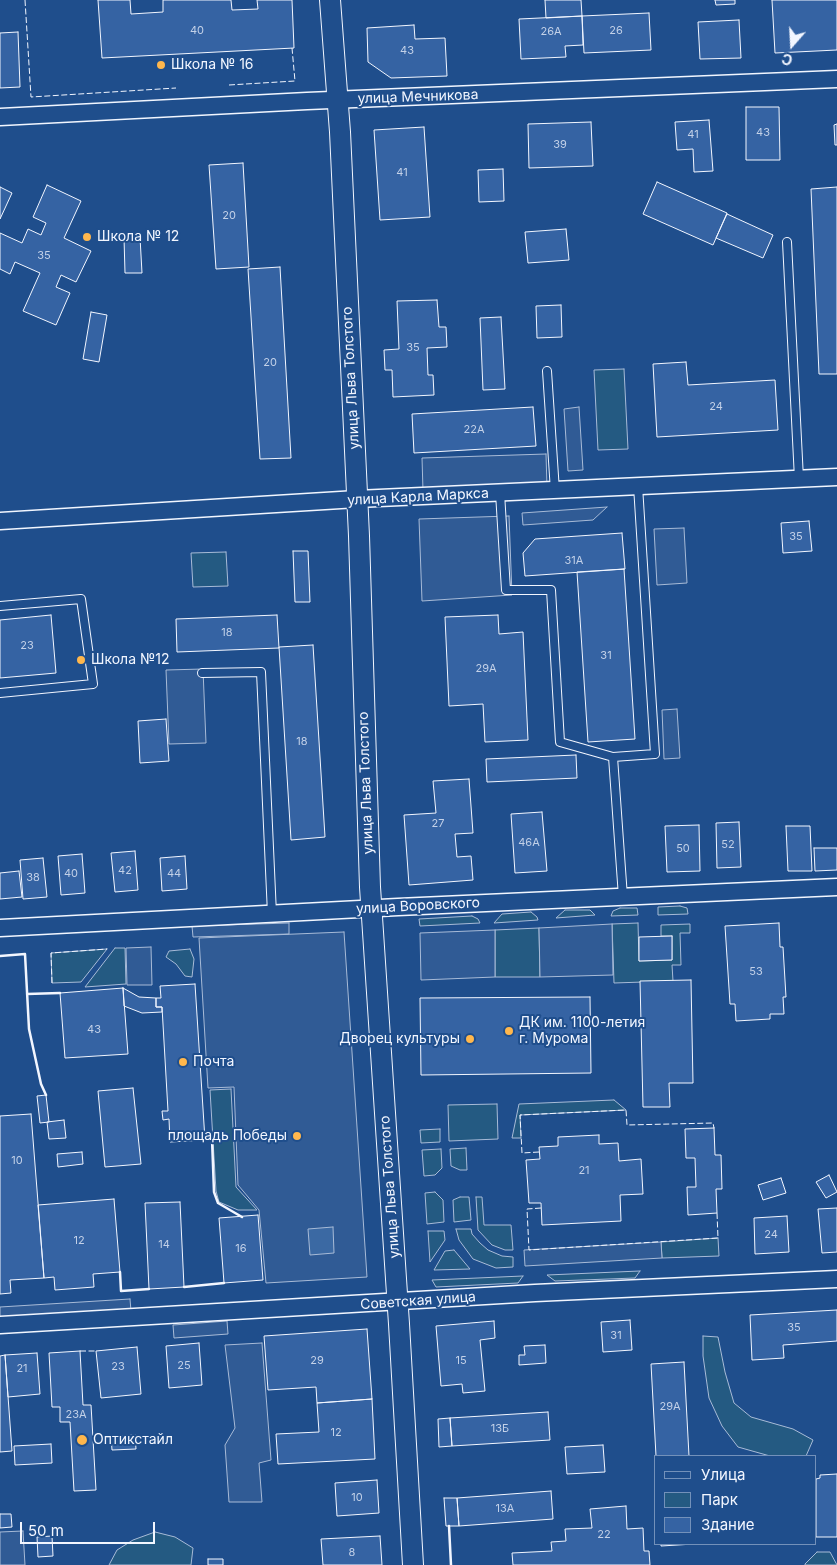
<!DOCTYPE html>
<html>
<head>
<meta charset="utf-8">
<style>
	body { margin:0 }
	#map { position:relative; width:837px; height:1565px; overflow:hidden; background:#1f4e8c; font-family:Inter,sans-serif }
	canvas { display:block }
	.legend { position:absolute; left:654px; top:1455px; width:162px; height:90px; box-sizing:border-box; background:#1f4e8c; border:1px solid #7391ba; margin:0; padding:6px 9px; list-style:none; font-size:15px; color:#f2f6ff }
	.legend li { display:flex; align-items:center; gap:10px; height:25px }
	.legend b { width:25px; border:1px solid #7391ba }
	.north { position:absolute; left:767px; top:20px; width:50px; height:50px; -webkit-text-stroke:4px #1f4e8c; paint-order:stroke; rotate:199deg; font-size:14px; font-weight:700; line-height:20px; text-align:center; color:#f2f6ff }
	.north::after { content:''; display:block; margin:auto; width:18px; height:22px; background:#f2f6ff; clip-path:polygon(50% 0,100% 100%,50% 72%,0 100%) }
	.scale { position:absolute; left:20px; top:1522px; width:135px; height:22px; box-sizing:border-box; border:2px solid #f2f6ff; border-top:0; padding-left:6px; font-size:15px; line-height:18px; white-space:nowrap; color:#f2f6ff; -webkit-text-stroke:4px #1f4e8c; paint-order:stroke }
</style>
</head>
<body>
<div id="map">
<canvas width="837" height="1565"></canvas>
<ul class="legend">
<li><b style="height:6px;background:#1f4e8c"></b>Улица</li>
<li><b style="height:14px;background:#245a82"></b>Парк</li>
<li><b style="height:14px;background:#3563a3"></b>Здание</li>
</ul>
<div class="north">С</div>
<div class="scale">50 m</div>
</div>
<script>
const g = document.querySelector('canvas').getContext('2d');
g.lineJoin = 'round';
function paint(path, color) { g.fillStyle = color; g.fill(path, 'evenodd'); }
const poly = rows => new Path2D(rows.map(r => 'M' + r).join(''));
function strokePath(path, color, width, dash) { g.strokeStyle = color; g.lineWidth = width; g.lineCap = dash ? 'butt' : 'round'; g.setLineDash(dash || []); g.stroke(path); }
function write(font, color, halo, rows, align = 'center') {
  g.font = font + ' Inter,sans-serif'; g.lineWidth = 4; g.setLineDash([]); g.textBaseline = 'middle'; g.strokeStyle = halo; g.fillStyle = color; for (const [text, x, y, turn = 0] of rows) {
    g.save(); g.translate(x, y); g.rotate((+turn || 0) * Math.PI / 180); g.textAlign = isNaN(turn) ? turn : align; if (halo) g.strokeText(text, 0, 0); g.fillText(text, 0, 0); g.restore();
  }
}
const green = poly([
	[624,369,628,449,598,450,594,370,624,369],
	[226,552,228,586,193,587,191,553,226,552],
	[680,906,687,908,688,914,658,915,658,907,680,906],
	[620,908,637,908,638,915,611,916,613,911,620,908],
	[565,910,590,910,595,915,556,918,565,910],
	[531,912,537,917,538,920,494,923,502,914,531,912],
	[472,916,478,919,480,923,420,926,419,919,472,916],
	[638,923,639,961,672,960,672,936,661,936,661,925,690,924,690,933,680,933,681,965,672,965,673,981,614,983,612,924,638,923],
	[539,928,540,977,495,977,495,930,539,928],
	[115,948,125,948,126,984,85,987,115,948],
	[107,949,81,982,52,983,51,953,107,949],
	[190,949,194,959,192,977,185,976,176,964,166,957,169,951,190,949],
	[231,1089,236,1187,257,1210,238,1210,219,1202,216,1191,210,1090,231,1089],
	[614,1100,626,1110,520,1115,521,1138,512,1138,519,1104,614,1100],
	[497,1104,498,1139,449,1141,448,1105,497,1104],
	[440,1129,440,1142,421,1143,420,1130,440,1129],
	[466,1148,467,1170,460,1170,451,1166,450,1149,466,1148],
	[441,1149,442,1168,435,1175,424,1176,422,1150,441,1149],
	[435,1192,443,1200,444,1222,427,1224,425,1193,435,1192],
	[460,1197,469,1197,471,1220,454,1222,453,1200,460,1197],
	[476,1197,482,1197,484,1225,511,1225,513,1250,505,1250,492,1245,478,1230,476,1197],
	[456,1229,471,1229,472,1234,480,1243,488,1250,502,1256,513,1257,513,1267,496,1268,473,1259,459,1240,456,1229],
	[428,1231,444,1231,445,1240,430,1262,428,1231],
	[718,1238,719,1256,662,1258,661,1242,718,1238],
	[454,1250,470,1269,434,1270,445,1251,454,1250],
	[640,1271,635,1278,555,1281,547,1275,640,1271],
	[523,1276,518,1283,436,1287,432,1280,523,1276],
	[703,1336,718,1337,725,1372,734,1403,751,1417,793,1429,813,1440,806,1456,770,1456,738,1447,722,1426,709,1398,703,1356,703,1336],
	[155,1532,175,1537,193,1548,191,1565,109,1565,117,1550,133,1540,155,1532],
	[817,1552,830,1552,837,1565,805,1565,805,1564,817,1552]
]);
paint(green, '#245a82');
strokePath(green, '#a8bbd7', 1);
const parking = poly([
	[579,407,583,470,568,471,564,409,579,407],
	[546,454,547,487,423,491,422,458,546,454],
	[607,507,593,520,523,525,522,513,607,507],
	[509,516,512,595,422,601,419,519,509,516],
	[684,528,687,583,657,585,654,529,684,528],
	[203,669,206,743,169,744,166,670,203,669],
	[677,709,680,758,664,759,662,710,677,709],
	[289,923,289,934,193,937,192,926,289,923],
	[612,924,613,975,540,977,539,928,612,924],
	[495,930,495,977,421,980,420,933,495,930],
	[344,932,367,1277,266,1283,259,1210,238,1185,234,1087,208,1088,199,938,344,932],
	[151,947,152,985,127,985,126,948,151,947],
	[661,1242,662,1258,525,1266,524,1250,661,1242],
	[130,1299,131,1311,0,1319,0,1307,130,1299],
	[227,1321,228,1334,174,1338,173,1325,227,1321],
	[262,1343,271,1460,259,1463,262,1502,229,1502,225,1445,235,1428,225,1345,262,1343],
	[23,1531,25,1565,0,1565,0,1532,23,1531]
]);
paint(parking, '#305b95');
strokePath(parking, '#a8bbd7', 1);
const water = poly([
	[333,1227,334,1253,310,1255,308,1229,333,1227]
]);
paint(water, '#3b69a3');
strokePath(water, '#a8bbd7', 1);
const building = poly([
	[98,0,130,0,131,14,163,12,163,0,231,0,232,10,258,9,257,0,292,0,294,48,102,58,98,0],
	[545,0,581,0,582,16,546,18,545,0],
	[715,0,735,0,735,4,716,5,715,0],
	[772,0,837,0,837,50,775,53,772,0],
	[649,13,651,50,584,53,582,16,649,13],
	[582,16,583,45,565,46,566,57,521,59,519,19,582,16],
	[739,20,741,58,700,59,698,22,739,20],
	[414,25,415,39,445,38,447,76,391,78,368,62,367,28,414,25],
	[18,32,20,87,0,88,0,33,18,32],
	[746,107,779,107,780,160,746,160,746,107],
	[709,120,713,171,694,172,693,149,677,150,675,122,709,120],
	[591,122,593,166,529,168,528,124,591,122],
	[837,124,837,145,835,145,834,125,837,124],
	[424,127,430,217,380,220,374,130,424,127],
	[243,163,249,267,216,269,209,165,243,163],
	[503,169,504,201,479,202,478,170,503,169],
	[657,182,727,213,713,245,643,214,657,182],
	[47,185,81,201,64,238,91,251,76,282,61,275,56,287,70,293,56,325,23,311,40,273,15,262,10,274,0,269,0,233,22,243,28,229,41,235,46,223,33,217,47,185],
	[0,187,12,193,0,219,0,187],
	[837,187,837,374,819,374,811,189,837,187],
	[727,214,773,235,763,258,716,238,727,214],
	[566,229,569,260,528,263,525,232,566,229],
	[140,237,142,273,125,273,124,238,140,237],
	[280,267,291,458,260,459,248,269,280,267],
	[437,300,439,327,446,327,447,347,427,348,428,375,433,375,434,395,393,397,392,370,385,370,384,350,399,349,397,301,437,300],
	[561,305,562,337,537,338,536,306,561,305],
	[91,312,107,315,99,362,83,359,91,312],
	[501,317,505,389,483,390,480,318,501,317],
	[686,362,688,385,775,380,778,430,657,437,653,364,686,362],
	[533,407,536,446,414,453,412,414,533,407],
	[809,521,812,551,783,553,781,523,809,521],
	[622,533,625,569,525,576,523,553,535,539,622,533],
	[293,551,308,551,310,602,295,602,293,551],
	[624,569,635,739,588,742,577,572,624,569],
	[51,615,56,673,0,678,0,620,51,615],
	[277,615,279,648,177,652,176,619,277,615],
	[498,615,499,634,523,632,528,740,485,742,483,704,449,706,445,617,498,615],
	[313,645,325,837,291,840,279,647,313,645],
	[166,719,169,761,140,763,138,721,166,719],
	[576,755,577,778,487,782,486,759,576,755],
	[469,779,473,833,455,834,457,857,471,856,473,880,409,885,404,815,436,813,433,781,469,779],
	[542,812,547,871,515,873,511,814,542,812],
	[739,822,741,867,717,868,716,823,739,822],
	[699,825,700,871,667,872,665,826,699,825],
	[786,826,810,826,812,871,788,871,786,826],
	[814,848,837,848,837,870,815,871,814,848],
	[135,851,138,890,115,892,111,853,135,851],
	[82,854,85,893,61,895,58,856,82,854],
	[185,856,187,889,162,891,160,858,185,856],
	[43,858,47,897,23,899,20,860,43,858],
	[19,871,22,897,0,899,0,873,19,871],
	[779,923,780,947,783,947,786,997,783,997,784,1014,770,1014,770,1019,736,1021,735,1004,730,1004,725,926,779,923],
	[672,936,672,960,639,961,639,937,672,936],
	[691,980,693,1083,669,1083,670,1107,643,1107,640,981,691,980],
	[195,984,205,1140,170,1142,169,1119,163,1120,162,1111,168,1111,162,1007,156,1007,156,998,161,998,160,986,195,984],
	[123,988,128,1054,65,1058,60,993,123,988],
	[123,988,139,997,156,998,156,1007,162,1007,162,1012,142,1013,124,1006,123,988],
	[590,997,591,1073,421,1075,420,998,590,997],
	[133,1088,141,1164,105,1167,98,1091,133,1088],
	[46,1095,49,1122,40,1123,37,1096,46,1095],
	[31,1114,44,1278,10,1280,11,1293,0,1294,0,1116,31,1114],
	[64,1120,66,1138,49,1139,47,1122,64,1120],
	[714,1128,715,1155,721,1155,722,1189,716,1189,717,1213,688,1215,687,1187,696,1187,695,1158,686,1158,685,1129,714,1128],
	[599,1135,599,1144,618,1143,619,1161,641,1159,643,1194,620,1195,621,1221,542,1225,541,1203,529,1203,526,1160,540,1159,539,1147,558,1146,558,1137,599,1135],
	[82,1152,83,1164,58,1167,57,1154,82,1152],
	[829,1175,837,1192,826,1198,816,1182,829,1175],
	[781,1178,786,1193,763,1200,758,1185,781,1178],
	[114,1199,120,1272,93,1274,94,1287,55,1290,54,1277,44,1278,38,1205,114,1199],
	[180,1202,184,1287,149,1289,145,1203,180,1202],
	[837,1208,837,1252,822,1253,818,1209,837,1208],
	[258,1215,263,1280,224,1283,219,1218,258,1215],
	[787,1216,789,1252,755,1254,754,1218,787,1216],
	[837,1310,837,1341,783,1345,784,1358,752,1360,750,1315,837,1310],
	[630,1320,632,1350,603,1352,601,1322,630,1320],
	[494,1321,495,1338,480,1340,485,1391,463,1393,462,1384,441,1386,436,1326,494,1321],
	[367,1329,372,1399,317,1403,316,1387,268,1390,264,1336,367,1329],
	[199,1343,202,1385,169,1388,166,1346,199,1343],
	[545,1345,546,1363,519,1365,519,1355,525,1355,524,1346,545,1345],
	[137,1347,141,1394,101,1398,96,1351,137,1347],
	[80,1351,83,1405,91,1405,96,1490,74,1491,70,1422,60,1422,60,1407,52,1407,49,1353,80,1351],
	[37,1353,40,1394,8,1397,5,1355,37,1353],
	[5,1355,12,1451,0,1452,0,1356,5,1355],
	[684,1362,689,1456,656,1456,651,1364,684,1362],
	[372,1399,375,1459,278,1464,276,1434,319,1432,317,1403,372,1399],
	[548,1412,550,1440,452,1446,450,1418,548,1412],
	[450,1418,452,1446,439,1447,438,1419,450,1418],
	[135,1435,136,1449,112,1450,111,1436,135,1435],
	[51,1444,52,1463,15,1465,14,1446,51,1444],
	[603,1445,605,1472,567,1474,565,1447,603,1445],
	[837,1474,837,1537,816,1537,816,1479,820,1478,820,1475,837,1474],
	[377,1480,379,1513,337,1516,335,1483,377,1480],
	[551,1491,553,1519,459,1526,457,1498,551,1491],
	[444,1498,457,1498,459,1526,446,1526,444,1498],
	[626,1506,627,1529,643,1528,644,1551,649,1551,650,1565,513,1565,512,1553,552,1551,551,1542,566,1541,565,1529,592,1528,590,1509,626,1506],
	[0,1514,11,1514,12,1527,0,1528,0,1514],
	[52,1536,53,1556,38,1557,37,1537,52,1536],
	[380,1536,382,1565,323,1565,321,1539,380,1536],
	[661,1544,694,1544,661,1546,661,1544],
	[208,1559,223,1559,223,1565,208,1565,208,1559]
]);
paint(building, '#3563a3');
strokePath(building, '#f2f6ff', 1);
const service = poly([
	[787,242,799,479],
	[547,371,555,491],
	[500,493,506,590,551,590,560,742,613,757,623,897],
	[0,606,81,599,93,684,0,693],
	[202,673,261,672,272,914],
	[613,757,655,754,638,486]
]);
const minor = poly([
	[0,117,307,101,837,79],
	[0,521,357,499,837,477],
	[0,928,398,907,837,887],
	[0,1325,535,1293,837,1279]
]);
const tertiary = poly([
	[330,0,340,132,359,536,370,887,399,1324,413,1565]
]);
strokePath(service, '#f2f6ff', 10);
strokePath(minor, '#f2f6ff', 19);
strokePath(tertiary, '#f2f6ff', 22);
strokePath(service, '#1f4e8c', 8);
strokePath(minor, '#1f4e8c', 16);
strokePath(tertiary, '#1f4e8c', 20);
strokePath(poly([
	[25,0,31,97,176,88],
	[229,85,295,81,292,48],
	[52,983,51,953,107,949],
	[539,1152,522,1153,520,1115,626,1110,627,1125,713,1123,714,1128],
	[541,1208,527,1209,529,1250,718,1238,717,1213],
	[80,1351,96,1351]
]), '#f2f6ff', 1, [6, 2.5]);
strokePath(poly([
	[0,956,25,954,29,1029,41,1084,46,1095],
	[27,994,60,993],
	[205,1140,212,1139,214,1192,218,1203,242,1217],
	[120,1272,121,1291,149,1289],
	[184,1287,224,1283],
	[449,1526,451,1565]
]), '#f2f6ff', 2.5);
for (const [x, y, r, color] of [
	[161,65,5,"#ffb74d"],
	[87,237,5,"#ffb74d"],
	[81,660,5,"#ffb74d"],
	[509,1031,5,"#ffb74d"],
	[470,1039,5,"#ffb74d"],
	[183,1062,5,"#ffb74d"],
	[297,1136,5,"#ffb74d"],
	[82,1440,6,"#ffb74d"]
]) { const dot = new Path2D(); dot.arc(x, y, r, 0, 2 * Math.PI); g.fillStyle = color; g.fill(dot); strokePath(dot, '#1f4e8c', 2); }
write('11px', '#c3d1e8', null, [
	["40",197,31],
	["26",616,31],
	["26А",551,32],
	["43",407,51],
	["43",763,133],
	["41",693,135],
	["39",560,145],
	["41",402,173],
	["20",229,216],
	["35",44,256],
	["35",413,348],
	["20",270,363],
	["24",716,407],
	["22А",474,430],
	["35",796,537],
	["31А",574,561],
	["18",227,633],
	["23",27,646],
	["31",606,656],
	["29А",486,669],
	["18",302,742],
	["27",438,824],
	["46А",529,843],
	["52",728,845],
	["50",683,849],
	["42",125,871],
	["40",71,874],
	["44",174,874],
	["38",33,878],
	["53",756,972],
	["43",94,1030],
	["10",17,1161],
	["21",584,1171],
	["24",771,1235],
	["12",79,1241],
	["14",164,1245],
	["16",241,1249],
	["35",794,1328],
	["31",616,1336],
	["29",317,1361],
	["15",461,1361],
	["25",184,1366],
	["23",118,1367],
	["21",22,1369],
	["29А",670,1407],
	["23А",76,1415],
	["13Б",500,1429],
	["12",336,1433],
	["10",357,1498],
	["13А",505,1509],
	["22",604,1535],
	["8",352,1553]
]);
write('14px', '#f2f6ff', '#1f4e8c', [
	["Школа № 16",171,65],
	["Школа № 12",97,237],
	["Школа №12",91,660],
	["ДК им. 1100-летия",519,1023],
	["г. Мурома",519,1039],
	["Дворец культуры",460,1039,"right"],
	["Почта",193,1062],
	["площадь Победы",287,1136,"right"],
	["Оптикстайл",93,1440]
], 'left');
write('14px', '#f2f6ff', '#1f4e8c', [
	["улица Мечникова",418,97,-2],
	["улица Льва Толстого",351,378,-93],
	["улица Карла Маркса",418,497,-3],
	["улица Льва Толстого",366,783,-92],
	["улица Воровского",418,906,-3],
	["улица Льва Толстого",390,1187,-94],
	["Советская улица",418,1301,-4]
]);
</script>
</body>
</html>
